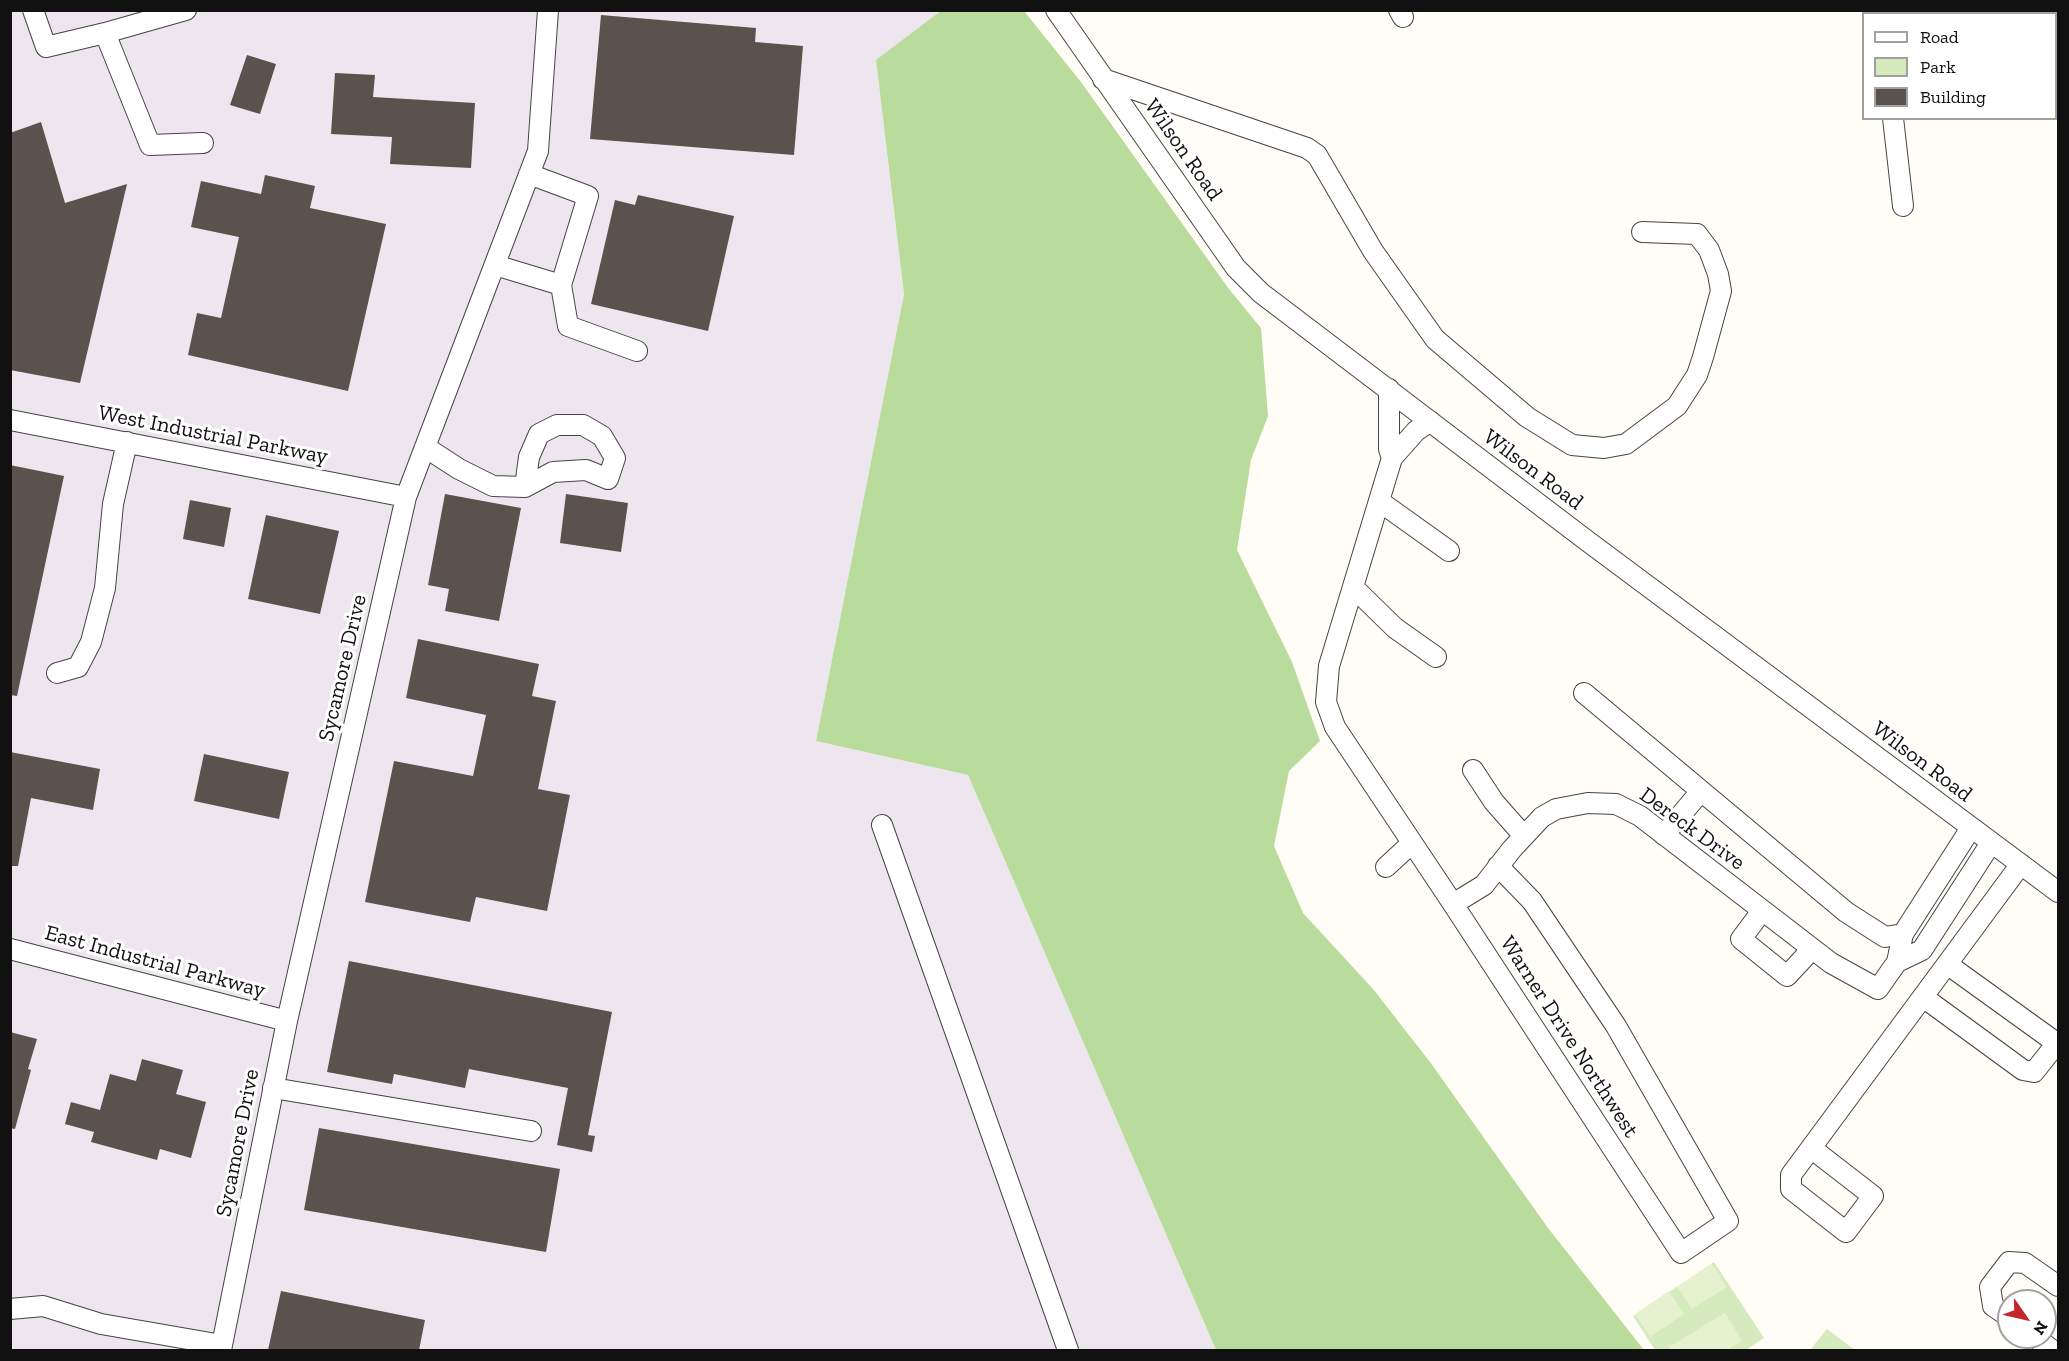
<!DOCTYPE html>
<html>
<head>
<meta charset="utf-8">
<style>
	body { margin:0 }
	#map { position:relative; width:2069px; height:1361px; overflow:hidden; background:#fffdf5; font-family:"Zilla Slab",serif }
	canvas { display:block }
	.frame { position:absolute; inset:0; border:12px solid #111; pointer-events:none }
	.legend { position:absolute; left:1862px; top:12px; width:195px; height:108px; box-sizing:border-box; background:#fff; border:2px solid #a0a0a0; margin:0; padding:8px 10px; list-style:none; font-size:18px; color:#111 }
	.legend li { display:flex; align-items:center; gap:12px; height:30px }
	.legend b { width:30px; border:2px solid #a0a0a0 }
	.north { position:absolute; left:1997px; top:1289px; width:60px; height:60px; box-sizing:border-box; background:#fff; border:2px solid #a0a0a0; border-radius:50%; rotate:124deg; font-size:16px; font-weight:700; line-height:24px; text-align:center; color:#111 }
	.north::after { content:''; display:block; margin:auto; width:21px; height:27px; background:#c4262e; clip-path:polygon(50% 0,100% 100%,50% 72%,0 100%) }
</style>
</head>
<body>
<div id="map">
<canvas width="2069" height="1361"></canvas>
<div class="frame"></div>
<ul class="legend">
<li><b style="height:8px;background:#fff"></b>Road</li>
<li><b style="height:16px;background:#d5ebbd"></b>Park</li>
<li><b style="height:16px;background:#5a524d"></b>Building</li>
</ul>
<div class="north">N</div>
</div>
<script>
const g = document.querySelector('canvas').getContext('2d');
g.lineJoin = 'round';
function paint(path, color) { g.fillStyle = color; g.fill(path, 'evenodd'); }
const poly = rows => new Path2D(rows.map(r => 'M' + r).join(''));
function strokePath(path, color, width, dash) { g.strokeStyle = color; g.lineWidth = width; g.lineCap = dash ? 'butt' : 'round'; g.setLineDash(dash || []); g.stroke(path); }
function write(font, color, halo, rows, align = 'center') {
  g.font = font + ' "Zilla Slab",serif'; g.lineWidth = 6; g.setLineDash([]); g.textBaseline = 'middle'; g.strokeStyle = halo; g.fillStyle = color; for (const [text, x, y, turn = 0] of rows) {
    g.save(); g.translate(x, y); g.rotate((+turn || 0) * Math.PI / 180); g.textAlign = isNaN(turn) ? turn : align; if (halo) g.strokeText(text, 0, 0); g.fillText(text, 0, 0); g.restore();
  }
}
paint(poly([
	[10,11,942,11,876,61,904,294,816,741,968,775,1216,1350,11,1350]
]), '#eee6ef');
paint(poly([
	[1714,1262,1764,1338,1746,1350,1655,1350,1633,1316],
	[1827,1329,1855,1350,1810,1350]
]), '#d5ebbd');
paint(poly([
	[942,10,1024,11,1081,82,1229,289,1261,328,1268,416,1251,460,1237,550,1292,662,1320,741,1289,771,1274,846,1303,913,1373,989,1430,1062,1548,1228,1644,1350,1216,1350,968,775,816,741,904,294,876,60]
]), '#b9dc9c');
paint(poly([
	[1712,1264,1727,1287,1692,1309,1677,1287],
	[1669,1291,1684,1314,1650,1337,1635,1314],
	[1725,1313,1742,1341,1726,1350,1671,1350,1669,1347]
]), '#e6f2cf');
paint(poly([
	[601,15,756,28,755,42,803,46,794,155,590,139],
	[247,55,276,64,260,114,230,105],
	[335,73,375,75,373,97,475,103,471,168,390,164,392,137,331,134],
	[41,122,65,203,127,184,80,383,10,370,10,133],
	[265,175,315,186,310,208,386,224,348,391,188,355,197,313,221,318,239,237,191,227,201,181,261,194],
	[638,195,734,216,708,331,591,304,615,200,635,205],
	[10,465,64,476,17,696,10,695],
	[445,494,521,508,499,621,445,611,449,589,428,585],
	[566,494,628,503,621,552,560,543],
	[190,500,231,508,224,547,183,539],
	[266,515,339,531,320,614,248,599],
	[418,639,539,664,532,696,556,701,538,789,570,795,547,911,476,897,470,922,365,902,394,761,473,776,486,715,406,698],
	[10,752,100,769,93,810,31,798,18,866,10,866],
	[204,754,289,772,279,819,194,801],
	[349,961,612,1012,588,1135,595,1136,592,1152,557,1145,568,1088,469,1069,465,1088,394,1074,392,1084,327,1072],
	[10,1032,37,1039,28,1069,31,1070,15,1129,10,1128],
	[142,1059,183,1070,176,1094,206,1102,191,1158,160,1149,157,1160,91,1142,94,1132,65,1124,71,1102,100,1110,110,1074,136,1081],
	[319,1128,560,1169,546,1252,304,1210],
	[281,1291,425,1320,419,1350,268,1350]
]), '#5a524d');
const minor = poly([
	[33,10,46,47,105,33,186,10],
	[1056,10,1236,268,1261,293,1586,540,2058,892],
	[1399,10,1403,17],
	[1888,14,1888,10],
	[2002,14,2004,10],
	[105,33,150,145,203,143],
	[1103,79,1307,148,1317,155,1373,251,1435,339,1527,417,1572,445,1604,448,1626,444,1677,406,1697,375,1703,357,1721,291,1718,274,1709,250,1697,234,1642,232],
	[1893,118,1903,206],
	[495,265,561,285,588,196,529,174],
	[561,285,568,326,637,351],
	[1389,389,1389,449,1392,458],
	[10,420,406,497],
	[1430,421,1416,431,1392,458,1329,666,1326,702,1335,727,1453,904,1681,1253,1728,1221,1616,1026,1532,901,1498,866],
	[425,447,459,469,493,486,525,487,553,472,586,470,608,479,615,458,602,436,583,425,557,425,539,434,529,457,525,487],
	[1379,501,1449,551],
	[1353,587,1395,628,1436,657],
	[57,673,78,667,91,642,105,588,113,504,127,442],
	[1584,693,1846,912,1885,937,1903,934],
	[1473,770,1494,802,1524,836],
	[882,825,1068,1350],
	[1664,835,1701,791],
	[1386,867,1412,843],
	[1453,904,1484,885,1512,849,1542,817,1556,809,1588,803,1616,804,1640,816,1831,963,1878,989,1897,962,1903,934,1971,828],
	[1762,911,1741,939,1787,976,1812,949],
	[10,949,287,1021],
	[1897,962,1922,950,1991,843],
	[1947,964,2058,1044],
	[1923,997,2023,1070,2034,1072,2057,1043],
	[273,1088,531,1131],
	[1811,1148,1873,1196,1846,1232,1791,1189,1791,1175,2021,864],
	[10,1309,43,1306,101,1324,222,1345],
	[2009,1317,1993,1306,1990,1287,2009,1262,2025,1263,2058,1286],
	[2035,1337,2052,1350],
	[221,1350,287,1021,406,497,538,151,548,10]
]);
strokePath(minor, '#444', 22);
strokePath(minor, '#fff', 20);
write('22px', '#111', '#fff', [
	["Wilson Road",1183,150,55],
	["West Industrial Parkway",213,435,11],
	["Wilson Road",1533,470,37],
	["Sycamore Drive",343,668,-77],
	["Wilson Road",1922,762,37],
	["Dereck Drive",1692,829,36],
	["East Industrial Parkway",155,962,15],
	["Warner Drive Northwest",1569,1037,57],
	["Sycamore Drive",238,1143,-79]
]);
</script>
</body>
</html>
